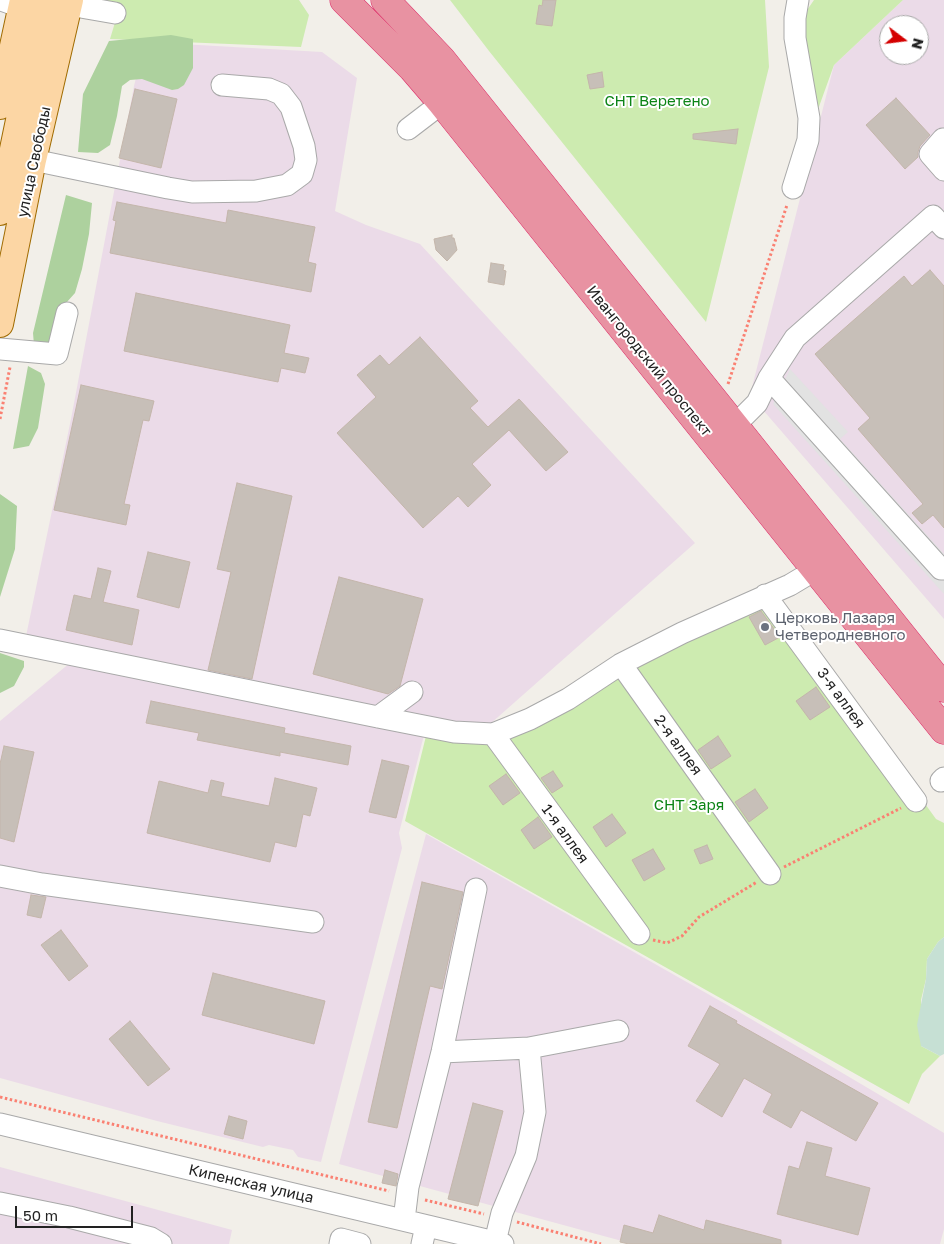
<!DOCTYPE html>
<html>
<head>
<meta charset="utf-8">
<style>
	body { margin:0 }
	#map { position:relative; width:944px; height:1244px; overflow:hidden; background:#f2efe9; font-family:"Golos Text",sans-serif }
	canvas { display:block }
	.north { position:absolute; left:879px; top:15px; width:50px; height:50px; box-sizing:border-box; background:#fff; border:1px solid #a7a7a7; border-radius:50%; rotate:105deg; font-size:14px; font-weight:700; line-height:20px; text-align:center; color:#222 }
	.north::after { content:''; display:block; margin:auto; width:18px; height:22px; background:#d40000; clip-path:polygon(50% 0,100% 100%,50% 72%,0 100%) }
	.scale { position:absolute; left:15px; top:1206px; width:118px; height:22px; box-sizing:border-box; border:2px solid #222; border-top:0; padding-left:6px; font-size:15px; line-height:18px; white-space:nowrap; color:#222; -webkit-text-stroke:4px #fff; paint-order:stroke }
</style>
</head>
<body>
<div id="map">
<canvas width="944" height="1244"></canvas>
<div class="north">N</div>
<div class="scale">50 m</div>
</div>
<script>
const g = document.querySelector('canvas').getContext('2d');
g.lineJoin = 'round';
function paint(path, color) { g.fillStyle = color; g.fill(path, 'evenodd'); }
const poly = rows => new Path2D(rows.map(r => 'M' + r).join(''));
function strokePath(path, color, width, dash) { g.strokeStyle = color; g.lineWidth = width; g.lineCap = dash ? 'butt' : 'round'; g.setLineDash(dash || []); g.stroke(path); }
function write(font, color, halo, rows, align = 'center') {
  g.font = font + ' "Golos Text",sans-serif'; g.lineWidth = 4; g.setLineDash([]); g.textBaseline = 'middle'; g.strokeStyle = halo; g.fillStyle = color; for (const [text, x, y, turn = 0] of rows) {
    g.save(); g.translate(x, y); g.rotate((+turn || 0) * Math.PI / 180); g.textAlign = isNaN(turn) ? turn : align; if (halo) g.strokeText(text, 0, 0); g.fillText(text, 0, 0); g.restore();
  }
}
paint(poly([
	[903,0,944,0,944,619,750,395,834,65],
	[889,25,919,25,919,55,889,55],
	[145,42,322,52,357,78,335,211,366,225,420,244,695,543,481,732,25,641,71,419,134,86],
	[71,662,424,735,399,833,402,848,321,1162,298,1157,293,1150,269,1145,263,1147,157,1121,0,1078,0,721],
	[426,834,729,1006,944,1133,944,1229,940,1244,633,1244,339,1164],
	[0,1167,232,1230,229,1244,0,1244]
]), '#ebdbe8');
paint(poly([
	[104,0,299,0,309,15,301,47,110,39,120,6,103,7],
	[450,0,765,0,769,67,706,322,489,51],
	[814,0,903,0,834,65,812,126,802,51,805,13],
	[774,595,936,819,944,823,944,937,938,942,927,959,926,979,921,1000,921,1046,940,1056,922,1074,909,1104,405,821,426,736,492,739]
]), '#cdebb0');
paint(poly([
	[171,35,193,39,193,68,184,85,178,89,172,90,142,79,130,80,122,86,117,116,110,145,98,153,78,152,83,94,109,41],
	[66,195,92,203,89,234,82,269,75,293,58,312,55,326,48,345,34,345,33,333],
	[28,366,41,373,45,384,38,428,29,446,13,449],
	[0,494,17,506,15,549,0,597],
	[0,653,24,661,24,667,14,686,0,693]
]), '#add19e');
paint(poly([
	[944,937,944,1054,940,1056,921,1046,917,1025,926,979,927,959,938,942]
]), '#c6e0d4');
paint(poly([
	[790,369,848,432,840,439,944,554,944,594,773,404]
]), '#e2e2e2');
const building = poly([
	[543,0,556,0,552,26,536,24,539,5,542,6,543,0],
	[602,72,604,87,590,89,587,75,602,72],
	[135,89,177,99,161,168,119,158,135,89],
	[896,98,930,135,920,146,918,152,918,157,905,169,866,125,896,98],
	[738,129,736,144,693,139,693,134,738,129],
	[117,202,226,223,228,210,315,227,308,262,316,264,311,292,110,253,116,221,113,220,117,202],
	[452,235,452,238,454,238,457,250,447,261,436,250,434,239,452,235],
	[491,263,504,265,503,270,506,271,504,285,488,282,491,263],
	[930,270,944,286,944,528,933,515,922,524,912,513,923,504,858,429,870,418,815,354,904,276,912,286,930,270],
	[136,293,290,325,284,353,309,358,305,373,281,368,278,382,124,351,136,293],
	[420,337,478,401,470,408,488,427,519,399,568,452,546,471,509,430,472,464,491,485,468,507,458,496,423,528,337,433,376,397,357,375,380,355,389,365,420,337],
	[81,385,154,401,149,421,143,420,124,504,130,505,126,525,54,510,81,385],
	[237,483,292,496,252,679,208,670,231,572,217,569,237,483],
	[148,552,190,562,179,608,137,597,148,552],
	[98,568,111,571,103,602,139,610,132,645,66,630,74,595,91,599,98,568],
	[339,577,423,599,400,686,388,694,313,674,339,577],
	[761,611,780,637,765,645,749,617,761,611],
	[816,687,830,707,810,720,796,701,816,687],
	[151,701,285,728,284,733,351,746,348,765,280,752,280,756,197,740,199,733,146,723,151,701],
	[718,736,731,756,711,769,698,750,718,736],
	[4,746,34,752,14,842,0,838,0,764,4,746],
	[382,760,409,766,396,818,369,812,382,760],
	[553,771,563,786,552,793,541,778,553,771],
	[506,774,520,793,503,805,489,786,506,774],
	[275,778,317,788,310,816,303,814,296,847,275,842,270,862,147,833,159,781,208,793,211,780,224,783,221,796,269,806,275,778],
	[755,789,768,808,749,822,735,802,755,789],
	[612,814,626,833,606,847,593,827,612,814],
	[538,817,552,837,534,849,521,830,538,817],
	[707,845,713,859,700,864,694,850,707,845],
	[653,849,665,869,644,881,632,860,653,849],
	[422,882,463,892,442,989,430,986,397,1128,368,1122,422,882],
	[31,895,46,897,41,918,27,915,31,895],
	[61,930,88,966,69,981,41,945,61,930],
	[213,973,325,1001,314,1044,202,1015,213,973],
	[710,1006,737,1021,736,1023,878,1103,856,1141,801,1110,791,1128,763,1112,772,1094,744,1078,722,1117,696,1101,720,1064,688,1046,710,1006],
	[130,1021,170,1069,148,1086,109,1039,130,1021],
	[473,1103,503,1111,478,1206,448,1199,473,1103],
	[229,1116,247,1121,243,1139,224,1134,229,1116],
	[807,1142,832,1148,825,1176,870,1188,858,1235,777,1214,789,1166,799,1169,807,1142],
	[385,1170,398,1174,396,1186,382,1183,385,1170],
	[659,1215,704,1230,706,1220,781,1240,781,1244,629,1244,620,1242,624,1225,653,1233,659,1215]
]);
paint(building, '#c7bfb8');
strokePath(building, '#c4b6ab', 1);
const minor = poly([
	[1,0,21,7],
	[69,5,115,13],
	[408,129,442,103],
	[943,139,930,154,944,170],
	[33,160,168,188,192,192,256,191,287,185,302,174,306,160,304,146,291,107,281,94,269,89,222,85],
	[793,188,808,140,809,118,795,38,795,18,798,0],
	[0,349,57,354,67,313],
	[769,378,941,569,944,569],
	[734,426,757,403,769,378,795,338,933,216,944,228],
	[765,595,916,801],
	[0,640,378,717,454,732,493,734,530,719,568,699,621,664,682,633,790,585,815,570],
	[621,664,770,874],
	[378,717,412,692],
	[493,734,639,934],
	[941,781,944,778],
	[0,876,42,884,313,922],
	[442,1052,529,1048,618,1031],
	[0,1124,503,1244],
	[0,1203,69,1217,151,1238,161,1244],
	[404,1220,408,1187,442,1052,476,889],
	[495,1242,502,1213,526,1156,535,1112,529,1048],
	[340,1244,341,1239,360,1244],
	[422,1244,426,1226]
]);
const major = poly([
	[0,106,23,0],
	[0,212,44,0],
	[0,324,33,160,70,0]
]);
const highway = poly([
	[344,0,412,68,442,103,944,730],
	[385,0,442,60,944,688]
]);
strokePath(minor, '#a9a9a9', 23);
strokePath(major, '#a06b00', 28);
strokePath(highway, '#dc2a67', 29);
strokePath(poly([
	[728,384,787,205],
	[0,419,10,367],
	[784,867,901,808],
	[653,940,667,943,682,936,699,917,757,882],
	[0,1097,389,1191],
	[425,1200,484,1214],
	[517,1222,601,1244]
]), '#fa8072', 3, [2.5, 2.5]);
strokePath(minor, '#fff', 21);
strokePath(major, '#fcd6a4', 26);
strokePath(highway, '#e892a2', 28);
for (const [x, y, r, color] of [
	[765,627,5,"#6b7280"]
]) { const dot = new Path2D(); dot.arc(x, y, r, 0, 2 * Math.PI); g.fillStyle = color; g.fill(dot); strokePath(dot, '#fff', 2); }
write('15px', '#0c8416', '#fff', [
	["СНТ Веретено",657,101],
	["СНТ Заря",689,805]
]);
write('15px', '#222', '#fff', [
	["улица Свободы",34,162,-78],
	["Ивангородский проспект",649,361,51],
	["3-я аллея",841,698,54],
	["2-я аллея",678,745,54],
	["1-я аллея",565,834,54],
	["Кипенская улица",251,1184,13]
]);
write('15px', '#5b616d', '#fff', [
	["Церковь Лазаря",775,618],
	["Четверодневного",775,635]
], 'left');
</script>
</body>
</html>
